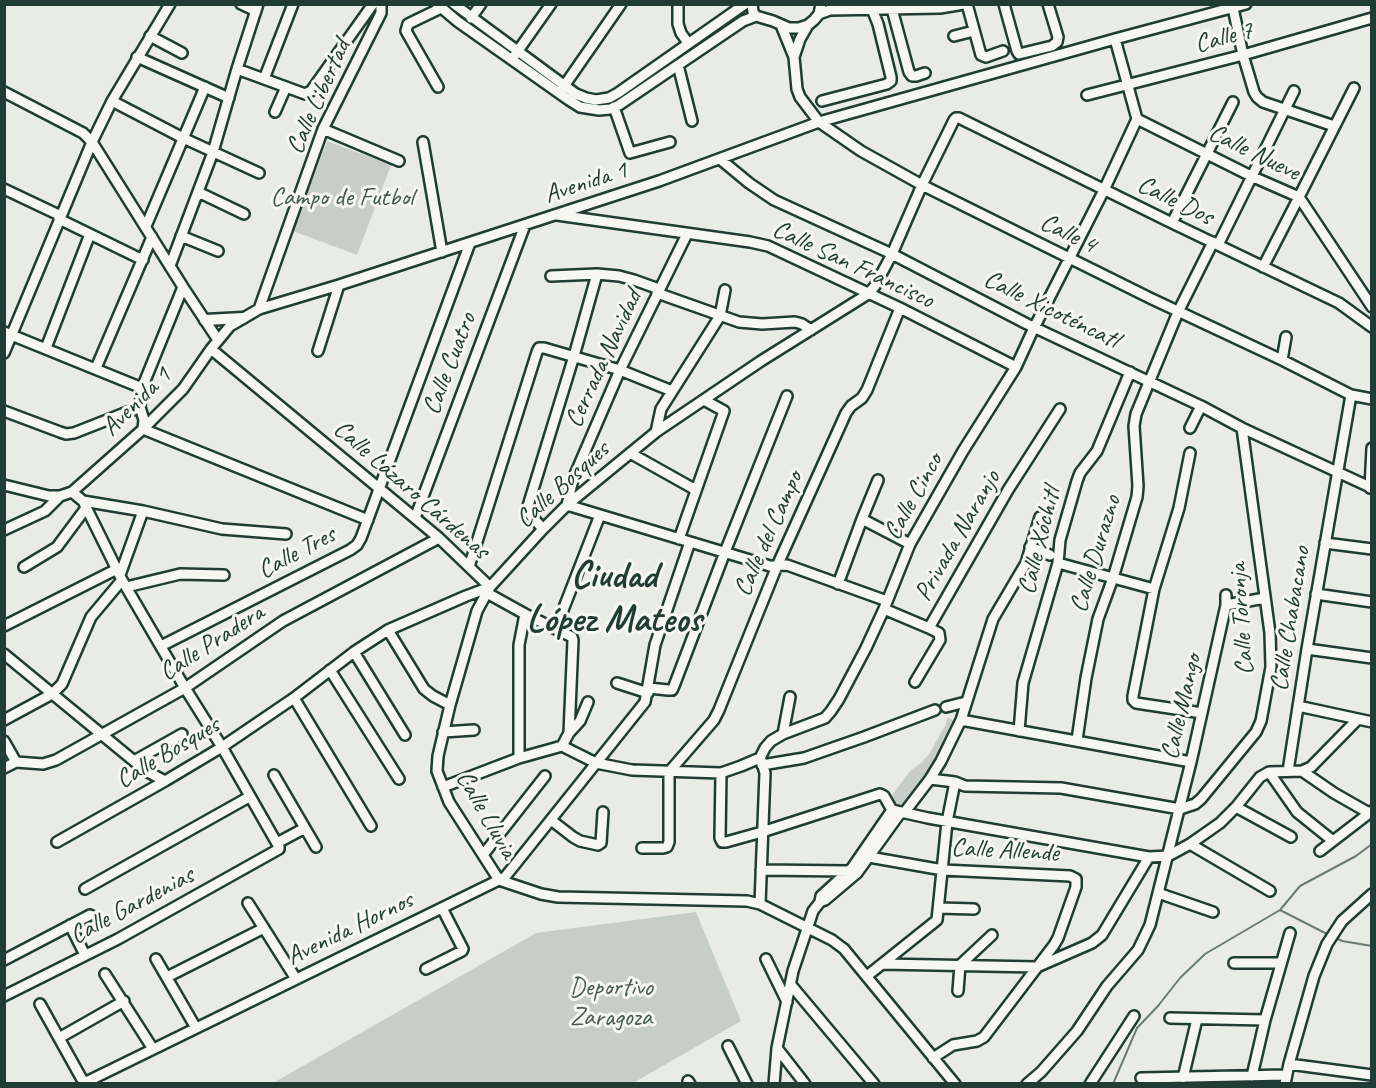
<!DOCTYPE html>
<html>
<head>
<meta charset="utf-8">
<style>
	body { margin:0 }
	#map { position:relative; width:1376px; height:1088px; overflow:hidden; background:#e9ebe7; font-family:Caveat,sans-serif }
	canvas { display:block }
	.frame { position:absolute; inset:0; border:6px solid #1f3d34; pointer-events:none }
</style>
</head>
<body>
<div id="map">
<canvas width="1376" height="1088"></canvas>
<div class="frame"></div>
</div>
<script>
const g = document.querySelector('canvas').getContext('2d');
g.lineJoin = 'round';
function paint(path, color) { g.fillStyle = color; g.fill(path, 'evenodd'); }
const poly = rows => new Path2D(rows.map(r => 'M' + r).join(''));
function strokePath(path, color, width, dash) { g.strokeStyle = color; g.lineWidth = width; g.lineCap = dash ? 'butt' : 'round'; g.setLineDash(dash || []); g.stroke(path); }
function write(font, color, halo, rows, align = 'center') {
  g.font = font + ' Caveat,sans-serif'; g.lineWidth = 6; g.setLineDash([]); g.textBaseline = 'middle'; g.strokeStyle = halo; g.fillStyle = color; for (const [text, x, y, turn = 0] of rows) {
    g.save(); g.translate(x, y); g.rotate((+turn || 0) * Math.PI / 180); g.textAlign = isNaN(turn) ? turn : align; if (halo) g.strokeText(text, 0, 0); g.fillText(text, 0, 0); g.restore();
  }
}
paint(poly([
	[327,141,391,165,357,255,293,231],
	[947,718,958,721,940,761,903,813,887,802,911,770,921,763,929,754,946,724],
	[696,912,741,1021,633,1083,273,1083,536,933]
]), '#c7cec9');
strokePath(poly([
	[1280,910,1329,935],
	[1334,937,1342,941,1372,946],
	[1113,1084,1137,1028,1158,1006,1180,978,1205,954,1280,910,1300,886,1356,856,1372,844]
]), '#687c75', 2);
const minor = poly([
	[241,4,256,11],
	[437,4,457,21,569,100,580,107,599,110,610,109,619,105,743,21,756,16],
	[454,4,576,94,586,98,596,100,609,98,618,93,745,4],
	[678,4,678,24,681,33,688,43],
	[752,4,753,12,756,16,773,21,789,28,799,28,808,25,814,20,819,14,821,4],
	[967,4,981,55,986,57,1003,51],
	[1004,4,1017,51,1019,54,1052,46,1057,42,1058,37,1048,4],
	[1233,8,1243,55,1254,92,1257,97,1263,102,1334,126],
	[892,9,909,72,912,76,916,76,925,73],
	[819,14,830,10,940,8,964,4],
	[471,18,481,4],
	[781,25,794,57,797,89,800,97,819,122,861,151,922,185,1152,299,1282,360,1351,395,1372,399],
	[150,36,182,53],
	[954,36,974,31],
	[515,55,551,4],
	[137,57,229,98],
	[794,57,800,39,808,25],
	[678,65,692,121],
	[237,69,305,94,311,91,373,4],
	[264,79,293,4],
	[438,87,406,31,408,24,441,8],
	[562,89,621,4],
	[4,92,83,133,92,142,183,287,218,340],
	[1087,95,1243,55,1372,18],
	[112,101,183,138,259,173],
	[822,101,887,84,891,81,891,77,878,24,872,9],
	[614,107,630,153,670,142],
	[275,112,286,87],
	[1137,119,1251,176,1299,197,1372,307],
	[323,129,399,161],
	[423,142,442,252],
	[720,159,749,183,774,200,892,254,1027,324,1201,406,1242,428,1372,488],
	[4,189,61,216],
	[198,192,244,214],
	[557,215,750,242,768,246,900,308,1016,367],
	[59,219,143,260],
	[1172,223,1233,102],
	[146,226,205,87],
	[687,234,620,370,573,479,567,505,770,566,787,565,887,601],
	[181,236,218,251],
	[1218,245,1294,91],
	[170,266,213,152,237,69,258,4],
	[1263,267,1299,197,1354,88],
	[551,276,597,274,619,276,634,280,659,289],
	[183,287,142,388,140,407,144,420,143,429,368,520],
	[657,293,739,322,762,324,795,322,802,324,811,330],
	[259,309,323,129,381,13,381,4],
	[4,332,142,388],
	[46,348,90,234],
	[211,349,439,538,490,587],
	[318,351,339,285],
	[4,353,92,142,112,101,170,4],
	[1282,360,1286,337],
	[96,368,152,237],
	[4,411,60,432,66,434,74,433,140,407],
	[1190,428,1201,406],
	[656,432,661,409,720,316,725,290],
	[630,453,696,490],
	[1190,453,1179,508,1154,589,1133,696,1133,700,1136,703,1202,713],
	[4,485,49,496,60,496,72,492,143,429,183,389,211,349,230,326,259,309,339,285,659,181,819,122,1115,39,1246,4],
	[1370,488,1372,448],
	[83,501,143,511,222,529,286,534],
	[415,518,525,225],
	[862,519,910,544],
	[543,529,528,512,528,506,574,356,597,274],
	[4,530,45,511,60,496],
	[679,539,724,411,704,400],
	[1325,543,1372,549],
	[1030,547,1050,555],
	[1058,563,1154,589],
	[24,567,57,547,86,508],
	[469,567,537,352,539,348,544,348,620,370,672,391],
	[120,575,143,511],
	[838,584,862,519,878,480],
	[126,587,180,574,224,575],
	[490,587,477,611,450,705,438,756,437,771,449,802,499,880],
	[487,593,525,614,572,637,573,640,569,733,562,746],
	[1316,594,1372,602],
	[1226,605,1265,598],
	[884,609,929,628],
	[4,626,117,569],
	[556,628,600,515],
	[388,630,424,689,433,696,450,705],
	[161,646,350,550,357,545,361,538,470,243],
	[1307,649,1372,658],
	[354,652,405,735],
	[4,654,134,761,146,771,165,781],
	[330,670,399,779],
	[915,682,940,640,939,633,929,628,1008,490,1060,409],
	[617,683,648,693],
	[649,688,668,690,672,690,674,686,725,552,787,396],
	[294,698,371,826],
	[1298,706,1372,722],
	[946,707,966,702],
	[4,720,52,694,62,684,91,617,122,580],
	[961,720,1191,762],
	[1019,731,1023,683,1058,563,1060,540,1077,481,1080,473,1097,451,1130,372],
	[443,732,474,730],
	[569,733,580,721,588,702],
	[783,734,790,697],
	[1077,740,1086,678,1098,619,1113,578,1137,497,1138,486,1134,426,1136,414,1178,312,1213,242],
	[4,741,16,762],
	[562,746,596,763,632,770,721,773,741,766,760,758,765,748,771,741,783,734,825,718,831,711,839,699,866,648,884,609,910,544,963,451,1016,367,1032,332,1104,190,1137,119,1115,39],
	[519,758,519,645,525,614],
	[134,761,182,734],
	[762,765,804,758,864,737,935,710],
	[4,768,16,762,43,764,56,760,185,688,283,621,439,538],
	[1288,771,1307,649,1351,395],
	[1302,771,1334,793,1369,813],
	[1269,772,1297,812,1333,841],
	[721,773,720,838,722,842,726,842,762,832,880,794,884,796,892,810],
	[274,775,316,847],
	[930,779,955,782,965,786,1061,788,1180,809,1195,804,1201,799,1256,732,1261,721,1271,667,1270,633,1242,428],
	[443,787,519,758,562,746],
	[1236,807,1291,837],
	[892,810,928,818,1149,857,1168,856,1190,844,1220,823,1236,807,1260,777,1269,772,1302,771,1311,767,1358,719],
	[904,813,930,779,941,761,961,720,993,619,1026,563,1040,517],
	[551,820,573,837,580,841,598,845,601,843,603,812],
	[57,842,165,781,222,747,294,698,354,652,388,630,466,596,490,587,543,529,567,505,656,432,761,361,868,294,875,286,892,254,922,185,954,120,956,118,959,118,1172,223,1339,303,1372,327],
	[277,843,305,828],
	[1190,844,1270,891],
	[642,848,663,848,667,847,669,842,669,772,714,720,719,710,777,566,846,413,851,406,862,398,867,390,900,308],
	[1320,851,1372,811],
	[483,855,545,776],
	[869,857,943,870,1070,876,1076,879,1076,887,1058,938,1054,945,984,1037,977,1041,953,1045,933,1058],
	[761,870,849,871,851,872],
	[499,880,541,894,558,897,747,901,760,904,832,940,844,949,955,1084],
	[85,889,249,797],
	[1158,893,1213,912],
	[822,901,825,900,857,873,901,812],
	[248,903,296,979],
	[760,904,765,773,761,760],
	[939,908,974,909],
	[70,925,85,955],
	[156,959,196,1028],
	[766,959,787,1002],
	[4,960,90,915],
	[1234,963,1281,963],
	[882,964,1037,967,1092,943,1102,935,1149,857],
	[426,969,462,951,463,949,442,908],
	[105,974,153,1049],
	[867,976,937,920,947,822,955,782],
	[167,977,264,928],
	[791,985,874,1084],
	[958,991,960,965,992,935],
	[4,996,118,939,279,849,279,847,222,747,185,688,122,580,83,501,72,492],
	[40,1004,84,1083],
	[1170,1018,1265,1020],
	[59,1038,124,1001],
	[728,1046,747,1084],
	[777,1048,805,1084],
	[1289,1064,1372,1075],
	[1252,1076,1265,1020,1290,933],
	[1141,1078,1286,1075],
	[1183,1078,1197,1019],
	[688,1081,690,1084],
	[82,1084,505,877,645,702,655,645,690,542],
	[774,1084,777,1048,793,971,813,911,820,902,821,896,852,868,892,810],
	[1027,1084,1041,1072,1077,1031,1107,986,1138,950,1150,925,1191,762,1226,605,1226,595],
	[1090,1084,1134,1016],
	[1285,1084,1289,1064,1314,976,1327,944,1342,921,1372,894]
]);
const major = poly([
	[205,320,243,318]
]);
strokePath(minor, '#1f3d34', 14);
strokePath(major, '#1f3d34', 15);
strokePath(minor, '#f6f6f2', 9);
strokePath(major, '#f6f6f2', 10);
write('26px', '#1f3d34', '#f6f6f2', [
	["Calle 7",1224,38,-15],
	["Calle Libertad",319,97,-66],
	["Calle Nueve",1254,153,26],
	["Avenida 1",586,183,-18],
	["Calle Dos",1175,201,26],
	["Calle 4",1068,234,26],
	["Calle San Francisco",853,265,25],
	["Calle Xicoténcatl",1051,310,26],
	["Cerrada Navidad",604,359,-65],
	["Calle Cuatro",450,364,-69],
	["Avenida 1",137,402,-45],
	["Calle Bosques",563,485,-42],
	["Calle Lázaro Cárdenas",411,490,41],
	["Calle Cinco",914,497,-61],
	["Calle del Campo",769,534,-66],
	["Privada Naranjo",958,536,-60],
	["Calle Xóchitl",1040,541,-76],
	["Calle Tres",297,553,-28],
	["Calle Durazno",1096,554,-73],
	["Calle Toronja",1242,619,-94],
	["Calle Chabacano",1291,619,-81],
	["Calle Pradera",212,643,-33],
	["Calle Mango",1182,707,-77],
	["Calle Bosques",168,753,-31],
	["Calle Lluvia",486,815,60],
	["Calle Allende",1005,851,3],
	["Calle Gardenias",132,906,-28],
	["Avenida Hornos",350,929,-26]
]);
write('26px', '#415a52', '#f6f6f2', [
	["Campo de Futbol",342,198],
	["Deportivo",611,988],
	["Zaragoza",611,1018]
]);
write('bold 38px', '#1f3d34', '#f6f6f2', [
	["Ciudad",614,577],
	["López Mateos",614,621]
]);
</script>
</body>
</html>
